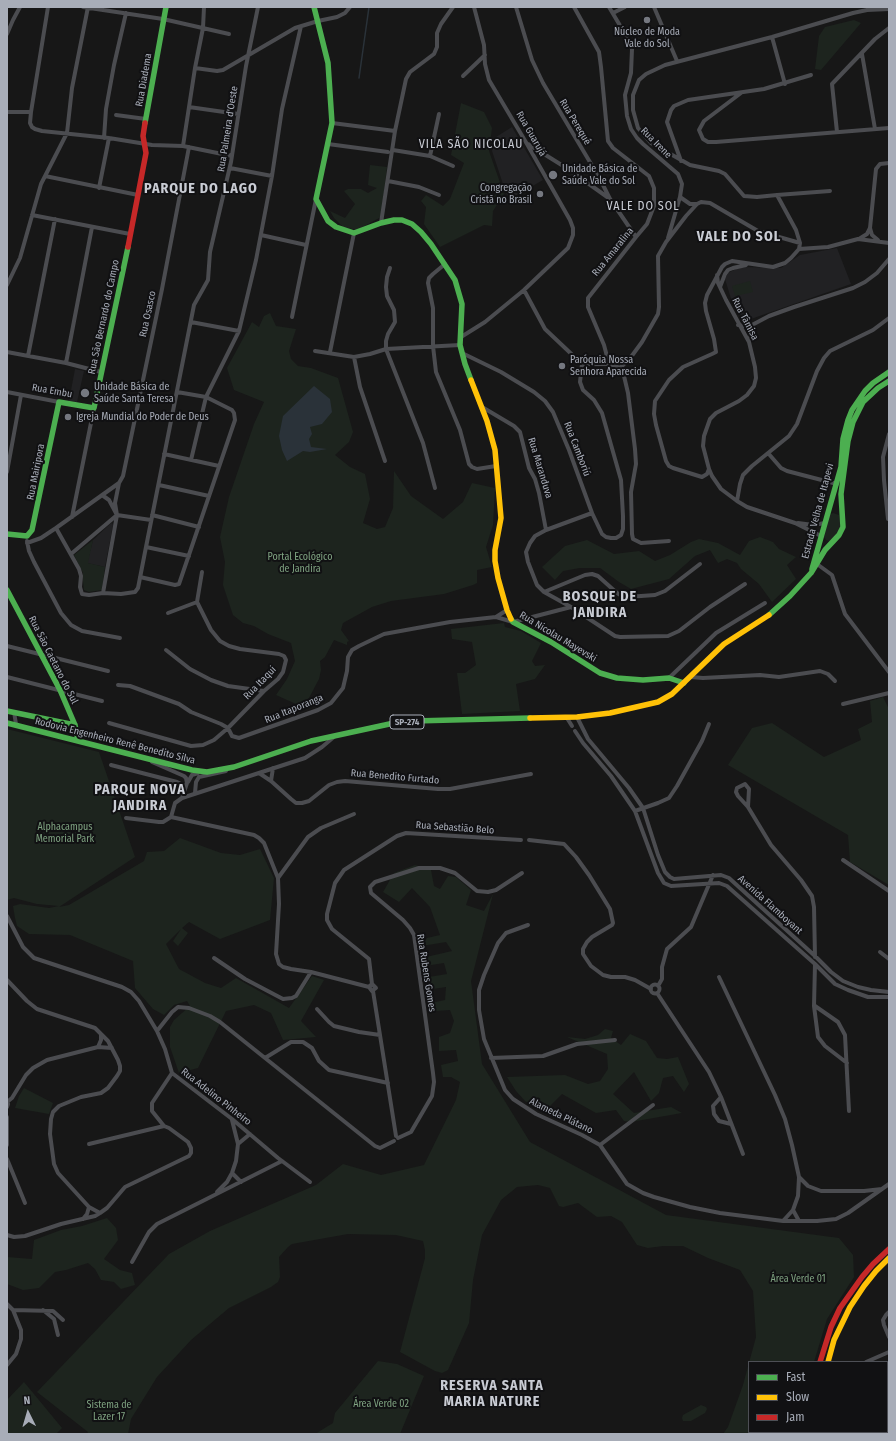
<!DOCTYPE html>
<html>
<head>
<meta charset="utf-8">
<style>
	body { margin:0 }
	#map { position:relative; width:896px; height:1441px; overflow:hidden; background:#171717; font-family:"Fira Sans Condensed",sans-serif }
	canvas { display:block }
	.frame { position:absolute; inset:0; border:8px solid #a8adb8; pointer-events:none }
	.legend { position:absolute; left:748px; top:1361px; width:140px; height:72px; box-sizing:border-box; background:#111113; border:1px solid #4d4f55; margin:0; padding:5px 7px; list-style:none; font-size:12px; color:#a8adb8 }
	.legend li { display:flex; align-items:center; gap:8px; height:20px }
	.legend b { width:20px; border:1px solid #4d4f55 }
	.north { position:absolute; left:8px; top:1393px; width:40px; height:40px; -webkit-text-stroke:3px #111113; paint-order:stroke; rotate:355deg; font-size:11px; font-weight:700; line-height:16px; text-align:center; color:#a8adb8 }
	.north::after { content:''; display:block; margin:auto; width:14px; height:18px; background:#a8adb8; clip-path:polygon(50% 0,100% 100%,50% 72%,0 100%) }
</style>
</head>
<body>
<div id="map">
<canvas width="896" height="1441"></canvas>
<div class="frame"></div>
<ul class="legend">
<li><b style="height:5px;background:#4caf50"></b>Fast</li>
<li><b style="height:5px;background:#ffc107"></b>Slow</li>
<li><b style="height:5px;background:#c62828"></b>Jam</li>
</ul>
<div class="north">N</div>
</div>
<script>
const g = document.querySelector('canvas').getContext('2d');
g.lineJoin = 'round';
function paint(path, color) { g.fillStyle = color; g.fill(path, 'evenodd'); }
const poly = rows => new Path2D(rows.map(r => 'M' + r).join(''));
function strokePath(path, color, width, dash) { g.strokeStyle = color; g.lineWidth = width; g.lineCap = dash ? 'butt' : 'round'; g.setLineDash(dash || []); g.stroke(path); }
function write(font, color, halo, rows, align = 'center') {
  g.font = font + ' "Fira Sans Condensed",sans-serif'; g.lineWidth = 4; g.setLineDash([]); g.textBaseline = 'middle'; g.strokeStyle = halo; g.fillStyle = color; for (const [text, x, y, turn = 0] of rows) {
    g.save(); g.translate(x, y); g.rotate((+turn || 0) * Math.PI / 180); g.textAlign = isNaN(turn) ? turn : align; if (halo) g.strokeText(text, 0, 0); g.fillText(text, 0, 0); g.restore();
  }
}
paint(poly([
	[512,127,543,180,510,199,506,193,492,151,496,137],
	[837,248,851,284,748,320,744,320,732,302,725,279,728,273,736,269,745,267,781,268,800,255],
	[75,369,84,371,77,402,69,401],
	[110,524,112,523,113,525,105,567,87,563,93,540]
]), '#212123');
paint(poly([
	[854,20,861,23,821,70,815,69,819,36,825,27],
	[461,103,484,112,492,128,489,151,504,194,493,211,492,226,484,225,440,247,424,224,426,207,421,201,426,195,443,206,450,199,464,163,451,155],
	[370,165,387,167,381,217,357,230,343,227,334,218,330,211,345,218,355,204,344,191,348,189,361,189,368,193,377,188,368,185],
	[750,281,753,292,735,296,732,286],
	[270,313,276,326,296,329,289,351,291,359,298,366,311,368,338,378,353,432,349,442,335,455,350,467,365,474,370,499,363,523,377,529,385,527,393,508,394,471,411,496,443,519,463,502,472,483,495,488,493,525,486,547,492,567,477,570,477,583,473,585,444,594,391,601,372,607,343,623,341,630,349,641,347,642,347,645,334,640,325,657,320,661,321,670,319,679,309,698,303,704,296,704,276,695,287,679,295,661,291,643,268,634,254,626,243,623,233,615,223,585,225,562,220,537,229,497,254,424,264,402,234,390,227,368,252,322,259,327,264,316],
	[833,513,839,515,841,526,839,530,832,540,829,541,826,540,824,537,829,515],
	[760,537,773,542,779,549,796,557,787,565,796,579,772,602,759,584,741,569,737,563,727,559,718,563,710,550,695,556,669,579,631,589,619,582,600,568,580,568,563,571,555,580,542,567,565,546,587,540,614,554,639,551,655,561,670,555,691,542,699,539,718,543,740,555,749,541],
	[93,540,88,563,105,567,102,590,89,592,84,590,83,581,83,573,74,555],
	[504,623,505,627,521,631,541,643,532,661,535,666,545,665,535,679,516,684,520,711,462,714,457,673,465,673,476,665,472,642,452,639,451,629],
	[883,697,889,709,889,885,850,862,848,835,728,765,752,728,772,723,824,757,861,740,858,729,872,722,870,701],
	[7,729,99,752,135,857,59,907,69,905,144,861,147,852,164,851,180,838,221,853,240,855,260,849,274,878,270,920,220,939,189,922,182,928,188,933,178,946,173,941,181,929,166,944,179,969,205,983,221,988,236,978,289,1008,312,976,324,980,301,1021,316,1037,283,1040,271,1013,254,1005,226,1011,198,1068,179,1073,170,1047,170,1027,174,1020,190,1006,187,1001,174,1005,164,1015,153,1009,135,988,133,961,70,935,29,934,17,926,15,918,13,906,20,904,49,908,59,906,37,904,14,898,7,900],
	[415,865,431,870,434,886,440,889,448,876,456,877,471,890,466,905,484,911,493,894,471,981,482,1064,530,1142,666,1215,839,1238,853,1255,854,1277,827,1319,814,1362,749,1362,749,1432,796,1432,796,1434,723,1434,728,1427,743,1385,756,1337,753,1291,740,1270,708,1258,683,1246,663,1246,648,1248,637,1245,622,1222,611,1216,597,1217,578,1203,563,1207,559,1206,550,1188,538,1185,517,1187,501,1200,482,1235,473,1280,469,1323,448,1370,442,1373,435,1371,400,1352,425,1258,425,1250,423,1241,396,1235,348,1234,292,1244,288,1247,279,1257,280,1277,278,1282,271,1287,229,1308,191,1340,157,1377,131,1419,128,1434,87,1434,88,1432,37,1392,169,1254,210,1231,316,1185,343,1164,381,1175,424,1165,456,1100,460,1082,451,1077,443,1077,441,1065,458,1061,456,1050,439,1051,439,1037,450,1033,454,1021,450,1010,435,1011,431,1003,445,1000,446,987,433,989,429,977,447,974,444,963,425,966,426,957,452,951,446,942,422,946,427,938,440,935,430,907,412,888,399,902,383,892,394,873],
	[605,1029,613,1031,611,1038,621,1045,630,1034,646,1041,657,1058,667,1059,678,1057,689,1084,684,1092,673,1076,663,1078,659,1093,651,1101,634,1072,613,1094,634,1113,671,1107,682,1113,631,1122,624,1121,616,1110,596,1113,562,1094,544,1112,525,1101,516,1091,507,1077,565,1075,588,1084,600,1081,608,1069,607,1054,567,1037,585,1039,598,1035],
	[24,1088,53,1103,49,1114,15,1108,19,1096],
	[107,1218,116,1228,118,1240,104,1259,120,1270,132,1273,135,1285,121,1289,114,1282,101,1280,95,1269,88,1263,66,1270,55,1272,39,1288,23,1290,7,1284,7,1257,32,1259,34,1240,61,1230,82,1226],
	[378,1361,397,1364,424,1376,400,1434,315,1434,333,1423,335,1413],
	[24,1382,62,1428,56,1434,7,1434,7,1400],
	[701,1405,706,1407,707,1409,705,1413,691,1421,683,1421,682,1418,683,1415]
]), '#1d241e');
paint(poly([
	[314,386,330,399,332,412,322,424,310,427,312,434,309,439,311,447,327,449,310,452,303,451,287,461,282,450,279,436,283,416]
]), '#2a3239');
strokePath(poly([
	[359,78,369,7]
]), '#2a3239', 1.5);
strokePath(poly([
	[83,7,163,19,229,34],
	[516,7,532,60,543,83,600,179,610,199,636,237],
	[574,7,599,52,601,67,608,141,613,148,649,176,654,188,654,206,647,224,636,237,588,298,588,307,604,345,609,364],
	[609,7,628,39,632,49,631,73,625,95,627,116,631,129,637,138,643,144,678,174,682,184,680,197,668,238],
	[654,7,677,61],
	[613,13,625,7],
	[7,34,13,20,20,7],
	[772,37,785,84],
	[862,54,875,129],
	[195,68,217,71,223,70,295,28,318,21,337,17,345,13,350,7],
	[463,76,485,55],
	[741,93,704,121,699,130,703,139,708,142,716,142,889,128],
	[189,107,238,114],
	[7,112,31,112,30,123,32,127,35,129,42,131,109,138,152,145,183,146,232,156],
	[31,112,48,7],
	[116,115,146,119],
	[332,123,395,131,406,79,410,72,434,54,437,47,437,33,441,24,453,7],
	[837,132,832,84,875,39,889,28],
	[104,138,106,109,114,65,126,13],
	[328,144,388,152],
	[528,144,568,169,610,199],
	[183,146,195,68,203,28,204,7],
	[393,150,430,156,453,166],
	[430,156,439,114],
	[681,161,667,122,671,110,674,106,688,100,764,89,811,75],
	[230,168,272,176],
	[45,176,138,195],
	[388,181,419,187,439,195],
	[99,188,109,138],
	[777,195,830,191],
	[680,197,690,204,697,204],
	[32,215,130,234],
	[381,223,395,131],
	[870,228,872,235,878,240],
	[261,235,306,245],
	[859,239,867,234,870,228,876,169,880,164,889,163],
	[799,249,828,247,858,239,889,243],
	[445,264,433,274,429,278,428,283,433,308,433,346,436,372,460,430,469,464,472,467,477,469,496,466],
	[390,268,387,277,386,287,387,296,394,310,395,322,388,334,386,341,386,349,423,443,435,488],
	[717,275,718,283,726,300,749,342,755,367,756,378,754,386,747,395,739,401,716,413,710,419,704,436,703,446,709,469,712,476,721,489,737,501,747,507,795,523,821,536],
	[7,285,20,258,41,184,67,133,72,88,88,7],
	[720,287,725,274,728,270,733,268,746,265],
	[292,317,316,199],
	[191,322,239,331],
	[738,325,744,326,752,325,769,316,794,307,853,288,865,282,877,273,889,259],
	[461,337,485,322,524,290,568,248,573,235,573,228,570,220,527,144,489,80,485,64,484,45,474,7],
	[749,342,752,325],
	[315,351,354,357,370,354,386,349,460,345],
	[7,352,66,363,101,372],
	[330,352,354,233],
	[462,353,501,372,534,392,545,401,553,412,569,450,592,513,602,534,606,537,611,538,616,538,621,535,623,529,623,516,621,480,602,413,594,400,583,390,580,382,582,364,545,329,524,290],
	[28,356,55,219],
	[354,357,360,387,385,461],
	[66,363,92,227],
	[582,364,609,364,620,368],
	[620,368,631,357,642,342,658,314,659,307,658,256,666,242,686,216,697,204,701,202,710,203,758,231,800,243],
	[620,368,624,376,628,393,635,449,636,464,631,492,632,534,633,539,641,543,669,541],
	[7,392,59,402],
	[482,407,514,426,520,432,529,468,535,479,539,493,546,530],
	[768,453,781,468,787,471,837,484],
	[164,454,219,466],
	[191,460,206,397,239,331,256,260,272,176,282,109,301,26],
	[709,469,707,474,702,477,673,468,669,466,666,461,656,425,654,414,655,401,669,380,683,367,712,354,716,352,714,339,706,311,705,303,707,295,722,267,725,264,732,261,773,267,785,263,791,258,799,249,800,243,796,230,777,195,757,197,744,196,725,174,719,171,690,165,651,143,638,128,633,110,633,95,639,80,646,74,665,65,772,37,853,13,867,10,889,9],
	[7,472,21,395],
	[159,485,209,496],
	[737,501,740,484,743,475,752,466,789,436,797,424,817,371,824,358,830,351,873,330,889,318],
	[117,515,151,520],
	[152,515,199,527],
	[72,517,94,408],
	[888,519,884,480,883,457,889,434],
	[798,523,813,525,825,523],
	[56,528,79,569,81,576,80,587,82,594,89,595,103,593,121,594,135,592,138,588,146,547,194,305,208,280,210,252,231,162,246,66,258,7],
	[27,541,29,551,34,562,61,613,71,625,82,631,120,638],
	[27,543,41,538,56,528,119,483,123,476,162,289,189,147],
	[146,547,189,556],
	[71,554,117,515,109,500,102,495],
	[817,564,832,575,845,614,889,672],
	[140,577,175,585,179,584,235,420,234,413,232,410,206,397,177,392],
	[544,592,585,575,592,574,598,576,617,593,622,596,627,597,655,595,665,591,700,564],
	[103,593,117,515,115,503,119,483],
	[571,607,544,592,537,585,528,562,526,552,530,543,535,536,546,530,592,513],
	[168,613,197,602],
	[496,617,507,610],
	[7,646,108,671],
	[166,650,190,669,211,680,228,686,264,691],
	[7,677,102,701],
	[691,677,703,678,760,675,779,677,820,671,828,674,835,681],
	[669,678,716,633,765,603],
	[118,685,130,686,179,704,191,712,221,724,228,728,232,736,239,738,318,710,331,703,343,688,347,671,348,657,352,650,359,646,384,634,450,622,496,617,513,622,571,607,615,636,620,637,668,636,679,631,710,607,745,584],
	[843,704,889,693],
	[14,712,16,724],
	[577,717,588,739,629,788,643,808,658,855,665,872,670,877,674,879,721,875,729,878,815,956,831,972,843,981,858,987,871,990,889,992],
	[567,718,572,726],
	[109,723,191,746,203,745,214,740,228,728,264,691,278,679,283,672,286,660,284,656,279,654,240,649,229,646,220,641,211,630,197,602,202,572],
	[575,731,583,743,611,776,635,811,658,873,664,883,671,886,719,883,727,886,815,964,835,984,848,990,868,997,889,997],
	[152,762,184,776,186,778,187,783,185,789],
	[111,765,177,782,183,785,185,789,182,798],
	[259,773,271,781,291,799,296,803,302,803,309,801,329,785,337,782,345,781,438,789,450,789,531,774],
	[271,781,273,768],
	[188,782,192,775,198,773],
	[195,793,196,782,199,777,226,771],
	[748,807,749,789,745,784,737,788,736,792,738,796,748,807,771,845,801,880,812,896,814,907,815,957],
	[635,811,658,803,669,798,677,786,702,741,709,724],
	[171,817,175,803,182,798,305,758,322,747,335,736],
	[126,818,159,822,163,822,171,817,254,835,259,838,264,843,278,878,279,904,276,954,279,964,283,967,291,969,311,972,369,987],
	[529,840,564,844,576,857,589,875,610,909,613,923,612,925,592,937,587,942,583,949,583,954,591,966,603,975,611,977,625,977,635,980,651,989],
	[843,860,889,891],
	[278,878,308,837,321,828,354,814],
	[7,916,23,947,34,958,122,987,131,992,139,1001,157,1031,165,1049,172,1073,232,1119,278,1158,310,1182],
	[528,925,506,933,498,943,484,975,479,990,479,1010,484,1039,505,1090,513,1099,536,1114,582,1135,600,1145,627,1184,643,1193,654,1197,690,1207,720,1213,783,1221,817,1221,836,1219,848,1213,889,1184],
	[880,952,889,959],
	[214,958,245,979,283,999,292,998,296,996,311,972],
	[815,964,814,1006,818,1037,825,1046,847,1063],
	[719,977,775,1095,785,1119,792,1145,799,1177,798,1196,793,1210,783,1221],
	[7,980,27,1001,37,1009,95,1028,108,1041,118,1060,120,1066,120,1071,117,1076,108,1088,101,1093,81,1097,59,1106,53,1112,51,1119,50,1134,54,1164,58,1173,89,1207,100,1213],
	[372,984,369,987,372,991,376,988,372,984,369,959,332,929,327,920,327,914,335,883,344,870,397,836,406,833,521,840],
	'650.5 989a4.5 4.5 0 1 1 9 0a4.5 4.5 0 1 1-9 0Z',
	[658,986,662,979,662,967,667,949,691,927,713,875],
	[373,991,396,1136],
	[657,993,709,1072,721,1097,743,1154],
	[815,1006,838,1022,845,1035,849,1111],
	[317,1009,329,1022,334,1026,359,1032,380,1035],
	[157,1031,172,1012,178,1007,189,1008,210,1016,220,1022,375,1146,380,1148,394,1141],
	[98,1047,112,1048],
	[265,1058,291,1042,303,1042,312,1048,319,1061,329,1070,388,1083],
	[491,1058,543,1056,577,1044,615,1040],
	[721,1097,713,1106,714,1114,719,1121,731,1124],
	[7,1102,12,1098,26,1075,33,1068,47,1060,98,1047,101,1040,101,1034],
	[7,1107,8,1104,7,1102],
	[7,1117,7,1145],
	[398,1138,411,1132,432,1096,434,1082,433,1073,414,935,410,928,403,920,371,893,370,887,375,882,419,868,440,868,455,873,477,891,488,892,496,890,522,873],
	[89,1144,164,1126],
	[238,1144,250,1134],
	[600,1145,653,1105],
	[7,1159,25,1203],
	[232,1173,241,1182],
	[799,1177,808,1186,821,1191,864,1191,882,1189],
	[217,1192,227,1182,232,1173,236,1161,238,1144,232,1120],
	[793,1210,799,1221],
	[83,1219,87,1214,89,1207],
	[7,1235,14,1237,25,1236,61,1224,95,1216,100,1213,107,1208,125,1187,189,1156,191,1153,191,1148,188,1142,169,1128,164,1126,152,1111,152,1103,172,1073],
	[132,1262,149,1232,157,1224,282,1161],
	[7,1304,13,1310,21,1330,21,1339,16,1354,7,1365],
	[13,1310,53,1311,63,1320],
	[43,1310,54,1319,58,1335],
	[889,1312,886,1315,883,1320,884,1325,889,1337],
	[866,1362,889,1352],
	[887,1418,889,1417],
	[854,1433,856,1432]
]), '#4b4c50', 4);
strokePath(poly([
	[314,7,328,63,332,123,316,199,328,221,336,227,354,233,381,223,394,220,402,220,412,224,421,232,431,244,455,280,462,304,460,345,465,364,471,380],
	[145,123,166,7],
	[7,534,27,536,32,530,59,402,94,408,128,247],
	[812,569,841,467,843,439,848,420,852,410,865,391,873,383,889,372],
	[7,590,60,690,75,725,78,740],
	[769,615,790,596,811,573,825,550,839,535,843,527,841,494,848,441,853,422,863,402,878,388,889,381],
	[511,619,513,622,551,642,600,673,617,678,643,680,669,678,684,683],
	[7,711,75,725],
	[7,723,192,770,207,772,234,767,311,741,394,723,414,721,530,718],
	[810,1432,810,1434]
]), '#4caf50', 5.5);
strokePath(poly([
	[471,380,487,421,495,450,501,518,495,550,495,561,498,578,507,610,511,619],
	[530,718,577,717,610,713,658,702,672,694,724,644,769,615],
	[828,1362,834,1340,850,1307,864,1286,876,1271,889,1258],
	[802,1432,802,1434]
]), '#ffc107', 5.5);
strokePath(poly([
	[128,247,146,153,143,136,145,123],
	[820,1362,831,1327,840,1308,862,1277,873,1264,889,1249]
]), '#c62828', 5.5);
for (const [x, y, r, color] of [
	[647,20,4,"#757880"],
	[553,175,5,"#757880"],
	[540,194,4,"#757880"],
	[562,366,4,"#757880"],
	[85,393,5,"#757880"],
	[68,417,4,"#757880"]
]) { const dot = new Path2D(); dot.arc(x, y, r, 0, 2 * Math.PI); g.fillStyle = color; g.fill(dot); strokePath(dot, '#111113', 1.5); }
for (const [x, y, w] of [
	[407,722,34]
]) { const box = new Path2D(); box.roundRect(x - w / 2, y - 7, w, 14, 3); g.fillStyle = '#111113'; g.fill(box); strokePath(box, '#a8adb8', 1); }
write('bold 9px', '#a8adb8', null, [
	["SP-274",407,722]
]);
write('10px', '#a8adb8', '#111113', [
	["Núcleo de Moda",647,32,"center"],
	["Vale do Sol",647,44,"center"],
	["Unidade Básica de",562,169],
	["Saúde Vale do Sol",562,181],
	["Congregação",532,188,"right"],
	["Cristã no Brasil",532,200,"right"],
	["Paróquia Nossa",570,360],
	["Senhora Aparecida",570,372],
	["Unidade Básica de",94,387],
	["Saúde Santa Teresa",94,399],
	["Igreja Mundial do Poder de Deus",76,417]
], 'left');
write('10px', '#a8adb8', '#111113', [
	["Rua Diadema",144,80,-80],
	["Rua Perequê",575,122,59],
	["Rua Palmeira d'Oeste",228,129,-81],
	["Rua Guarujá",531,134,60],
	["Rua Irene",656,143,45],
	["Rua Amaralina",613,252,-51],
	["Rua Osasco",148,314,-78],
	["Rua São Bernardo do Campo",104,317,-78],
	["Rua Tâmisa",745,319,63],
	["Rua Embu",52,391,10],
	["Rua Camboriú",577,449,69],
	["Rua Maranduva",540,468,73],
	["Rua Mairipora",36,472,-79],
	["Estrada Velha de Itapevi",818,511,-75],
	["Rua Nicolau Mayevski",558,637,31],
	["Rua São Caetano do Sul",53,660,63],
	["Rua Itaqui",260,683,-46],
	["Rua Itaporanga",294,709,-22],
	["Rodovia Engenheiro Renê Benedito Silva",115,741,14],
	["Rua Benedito Furtado",395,777,5],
	["Rua Sebastião Belo",455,828,4],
	["Avenida Flamboyant",770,905,42],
	["Rua Rubens Gomes",426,973,81],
	["Rua Adelino Pinheiro",216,1097,38],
	["Alameda Plátano",561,1116,26]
]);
write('10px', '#7fa381', '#111113', [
	["Portal Ecológico",300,557],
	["de Jandira",300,569],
	["Alphacampus",65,827],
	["Memorial Park",65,839],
	["Área Verde 01",798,1279],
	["Área Verde 02",381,1404],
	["Sistema de",109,1405],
	["Lazer 17",109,1417]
]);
g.letterSpacing = '1px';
write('12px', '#c9ccd4', '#111113', [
	["VILA SÃO NICOLAU",471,145],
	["VALE DO SOL",643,207]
]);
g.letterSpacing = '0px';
g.letterSpacing = '1px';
write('bold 14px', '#c9ccd4', '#111113', [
	["PARQUE DO LAGO",201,189],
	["VALE DO SOL",739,237],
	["BOSQUE DE",600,597],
	["JANDIRA",600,613],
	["PARQUE NOVA",140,790],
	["JANDIRA",140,806],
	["RESERVA SANTA",492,1386],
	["MARIA NATURE",492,1402]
]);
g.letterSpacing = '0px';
</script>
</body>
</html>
